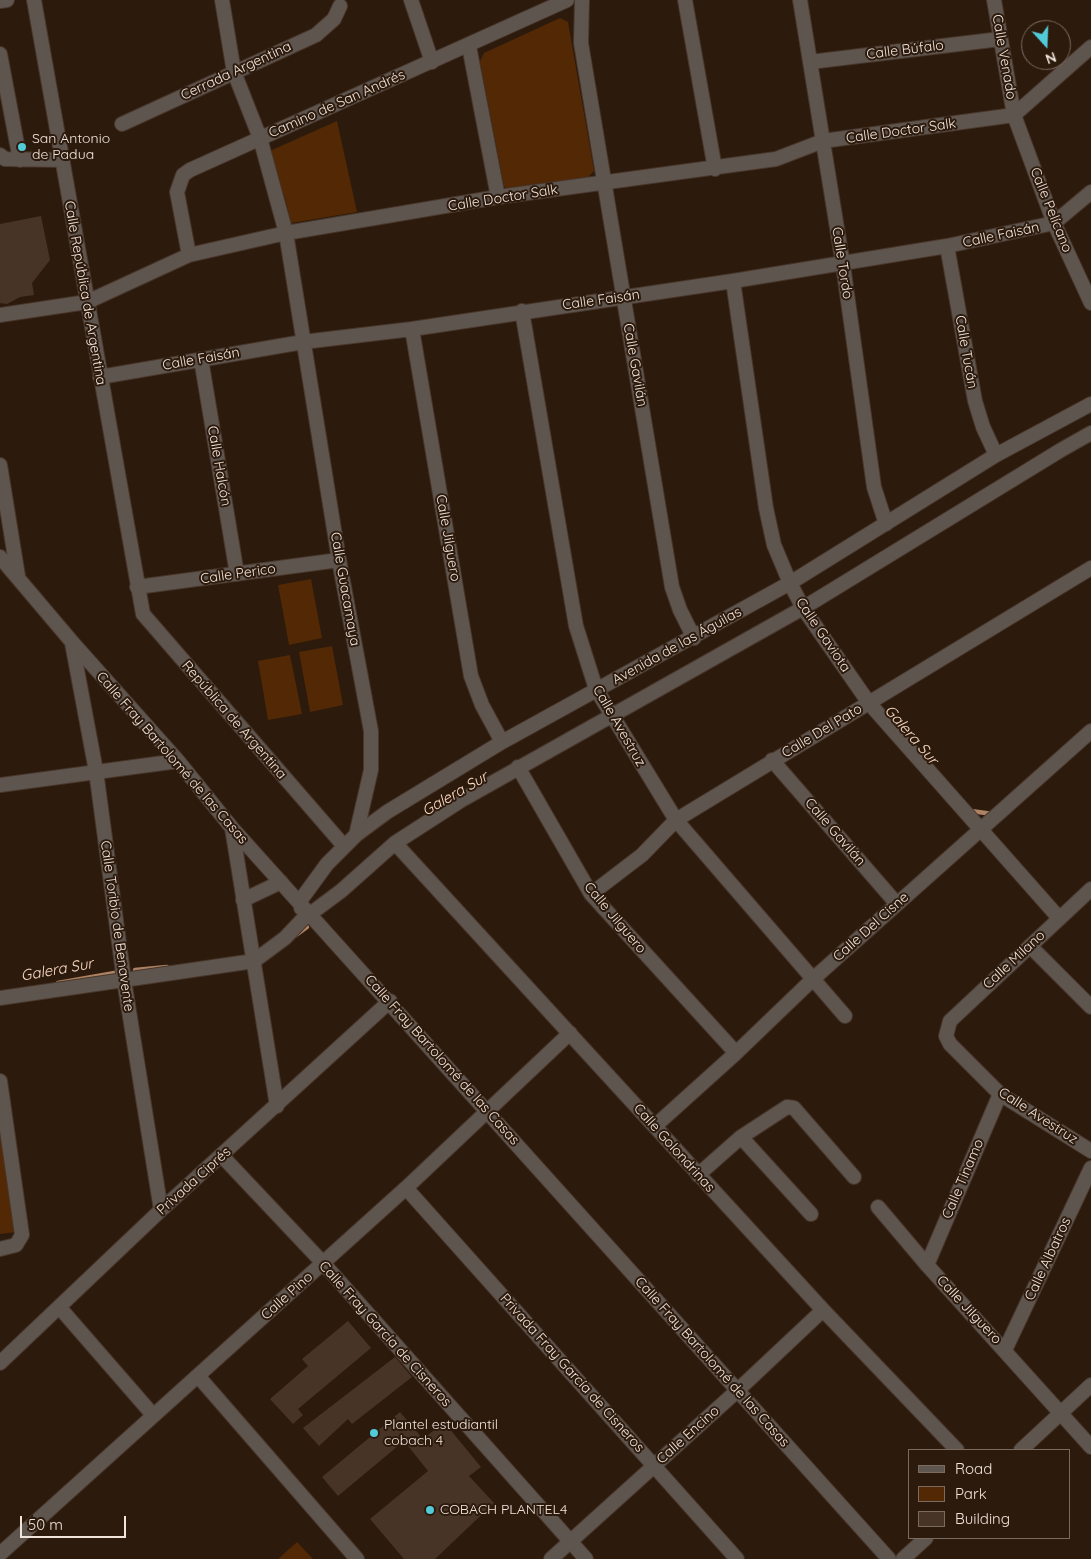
<!DOCTYPE html>
<html>
<head>
<meta charset="utf-8">
<style>
	body { margin:0 }
	#map { position:relative; width:1091px; height:1559px; overflow:hidden; background:#2c1a0d; font-family:Quicksand,sans-serif }
	canvas { display:block }
	.legend { position:absolute; left:908px; top:1449px; width:162px; height:90px; box-sizing:border-box; background:#2c1a0d; border:1px solid #7b6b5f; margin:0; padding:6px 9px; list-style:none; font-size:15px; color:#f1e4db }
	.legend li { display:flex; align-items:center; gap:10px; height:25px }
	.legend b { width:25px; border:1px solid #7b6b5f }
	.north { position:absolute; left:1021px; top:20px; width:50px; height:50px; box-sizing:border-box; background:#2c1a0d; border:1px solid #7b6b5f; border-radius:50%; rotate:160deg; font-size:14px; font-weight:700; line-height:20px; text-align:center; color:#f1e4db }
	.north::after { content:''; display:block; margin:auto; width:18px; height:22px; background:#52cbd8; clip-path:polygon(50% 0,100% 100%,50% 72%,0 100%) }
	.scale { position:absolute; left:20px; top:1516px; width:106px; height:22px; box-sizing:border-box; border:2px solid #f1e4db; border-top:0; padding-left:6px; font-size:15px; line-height:18px; white-space:nowrap; color:#f1e4db; -webkit-text-stroke:4px #2c1a0d; paint-order:stroke }
</style>
</head>
<body>
<div id="map">
<canvas width="1091" height="1559"></canvas>
<ul class="legend">
<li><b style="height:6px;background:#5f554f"></b>Road</li>
<li><b style="height:14px;background:#522805"></b>Park</li>
<li><b style="height:14px;background:#483426"></b>Building</li>
</ul>
<div class="north">N</div>
<div class="scale">50 m</div>
</div>
<script>
const g = document.querySelector('canvas').getContext('2d');
g.lineJoin = 'round';
function paint(path, color) { g.fillStyle = color; g.fill(path, 'evenodd'); }
const poly = rows => new Path2D(rows.map(r => 'M' + r).join(''));
function strokePath(path, color, width, dash) { g.strokeStyle = color; g.lineWidth = width; g.lineCap = dash ? 'butt' : 'round'; g.setLineDash(dash || []); g.stroke(path); }
function write(font, color, halo, rows, align = 'center') {
  g.font = font + ' Quicksand,sans-serif'; g.lineWidth = 4; g.setLineDash([]); g.textBaseline = 'middle'; g.strokeStyle = halo; g.fillStyle = color; for (const [text, x, y, turn = 0] of rows) {
    g.save(); g.translate(x, y); g.rotate((+turn || 0) * Math.PI / 180); g.textAlign = isNaN(turn) ? turn : align; if (halo) g.strokeText(text, 0, 0); g.fillText(text, 0, 0); g.restore();
  }
}
paint(poly([
	[560,18,568,22,594,171,587,178,508,191,504,186,480,61,484,53],
	[337,121,357,212,291,223,285,198,270,159,272,150],
	[311,579,322,638,289,645,278,585],
	[332,646,343,705,310,712,299,652],
	[290,655,302,714,268,720,258,661],
	[0,1115,16,1232,0,1234],
	[297,1542,313,1559,278,1559]
]), '#522805');
strokePath(poly([
	[971,811,993,814],
	[296,935,307,927],
	[135,970,167,967],
	[58,983,120,972]
]), '#ad8262', 4.5);
paint(poly([
	[41,216,50,260,32,283,34,295,20,297,7,304,0,303,0,224],
	[348,1321,371,1348,298,1409,303,1415,293,1424,270,1399,308,1366,302,1359],
	[395,1357,412,1377,352,1424,348,1419,319,1446,303,1428],
	[400,1412,423,1439,444,1422,481,1467,469,1476,494,1503,435,1559,404,1559,370,1519,428,1471,404,1441,338,1496,322,1477]
]), '#483426');
const minor = poly([
	[34,0,143,614,344,846],
	[222,0,234,72,260,138,286,233,339,560,371,731,371,770,356,835],
	[411,0,432,62],
	[582,0,581,43,672,587,680,610,694,638],
	[685,0,715,169],
	[800,0,843,265,874,487,886,524],
	[994,0,1014,115,1054,223,1091,303],
	[0,1,7,0],
	[469,46,498,197],
	[0,54,20,160],
	[810,62,1000,39],
	[1014,115,1091,47],
	[122,124,316,35,334,19,340,6],
	[0,155,5,159,62,160],
	[947,246,975,401,983,427,996,455],
	[189,255,177,192,183,175,190,170,567,0],
	[733,281,766,508,774,545,790,583,803,608,869,703,1059,918],
	[522,311,576,626,596,689,676,820,845,1016],
	[0,315,87,302,189,255,286,233,498,197,776,159,823,141,1014,115],
	[412,329,471,676,482,705,502,742],
	[201,359,237,574],
	[100,377,303,342,412,329,733,281,947,246,1054,223,1091,192],
	[0,465,18,576],
	[0,557,72,642,178,761,232,828,889,1559],
	[137,587,339,560],
	[72,643,96,771,124,980,161,1210],
	[772,760,897,904],
	[518,767,591,894,736,1053],
	[0,785,178,761],
	[232,828,277,1106],
	[395,843,823,1310,957,1450],
	[1091,889,950,1021,946,1036,950,1044,1000,1094,1091,1151],
	[591,894,642,855,676,820,1091,568],
	[243,900,281,882],
	[301,908,300,901,327,864,356,835,387,812,502,742,790,583,996,455,1091,404],
	[1030,946,1091,1007],
	[0,998,254,961,285,938,302,920,341,891,395,843,460,801,803,608,1061,450,1091,433],
	[0,1081,22,1235,16,1245,0,1249],
	[655,1126,736,1053,813,979,1091,731],
	[741,1137,811,1214],
	[222,1156,323,1263,586,1559],
	[698,1175,741,1137,787,1107,794,1108,854,1177],
	[406,1188,737,1559],
	[878,1207,927,1265,1091,1447],
	[927,1265,1000,1094],
	[60,1308,153,1415],
	[1005,1350,1091,1168],
	[0,1363,161,1210,390,1001],
	[198,1376,357,1559],
	[1021,1450,1091,1385],
	[0,1554,406,1188,570,1033],
	[551,1559,738,1390,823,1310],
	[903,1559,926,1538]
]);
strokePath(minor, '#48362a', 16);
strokePath(minor, '#5f554f', 14);
for (const [x, y, r, color] of [
	[22,147,5,"#52cbd8"],
	[374,1433,5,"#52cbd8"],
	[430,1510,5,"#52cbd8"]
]) { const dot = new Path2D(); dot.arc(x, y, r, 0, 2 * Math.PI); g.fillStyle = color; g.fill(dot); strokePath(dot, '#2c1a0d', 2); }
write('14px', '#f1e4db', '#2c1a0d', [
	["Calle Búfalo",905,50,-7],
	["Calle Venado",1004,57,80],
	["Cerrada Argentina",236,71,-25],
	["Camino de San Andrés",337,104,-24],
	["Calle Doctor Salk",901,131,-8],
	["Calle Doctor Salk",503,198,-9],
	["Calle Pelícano",1051,210,68],
	["Calle Faisán",1001,235,-12],
	["Calle Tordo",842,263,81],
	["Calle República de Argentina",85,293,80],
	["Calle Faisán",601,300,-8],
	["Calle Tucán",966,352,80],
	["Calle Faisán",201,359,-10],
	["Calle Gavilán",635,365,80],
	["Calle Halcón",219,466,80],
	["Calle Jilguero",448,538,80],
	["Calle Perico",238,574,-8],
	["Calle Guacamaya",345,589,80],
	["Calle Gaviota",823,635,56],
	["Avenida de las Águilas",677,646,-29],
	["República de Argentina",234,720,49],
	["Calle Avestruz",619,726,60],
	["Calle Del Pato",822,731,-31],
	["Calle Fray Bartolomé de las Casas",172,758,49],
	["Calle Gavilán",835,832,49],
	["Calle Jilguero",615,918,50],
	["Calle Toribio de Benavente",117,926,82],
	["Calle Del Cisne",871,927,-42],
	["Calle Milano",1014,960,-43],
	["Calle Fray Bartolomé de las Casas",442,1060,48],
	["Calle Avestruz",1038,1116,33],
	["Calle Golondrinas",674,1148,48],
	["Calle Tinamo",963,1179,-67],
	["Privada Ciprés",194,1181,-42],
	["Calle Albatros",1048,1259,-65],
	["Calle Pino",287,1296,-42],
	["Calle Jilguero",969,1310,47],
	["Calle Fray García de Cisneros",385,1334,48],
	["Calle Fray Bartolomé de las Casas",712,1362,48],
	["Privada Fray García de Cisneros",572,1373,48],
	["Calle Encino",688,1435,-42]
]);
write('14px', '#f1e4db', '#2c1a0d', [
	["San Antonio",32,139],
	["de Padua",32,155],
	["Plantel estudiantil",384,1425],
	["cobach 4",384,1441],
	["COBACH PLANTEL4",440,1510]
], 'left');
write('italic 15px', '#fddbc4', '#2c1a0d', [
	["Galera Sur",911,735,49],
	["Galera Sur",455,794,-30],
	["Galera Sur",57,970,-10]
]);
</script>
</body>
</html>
